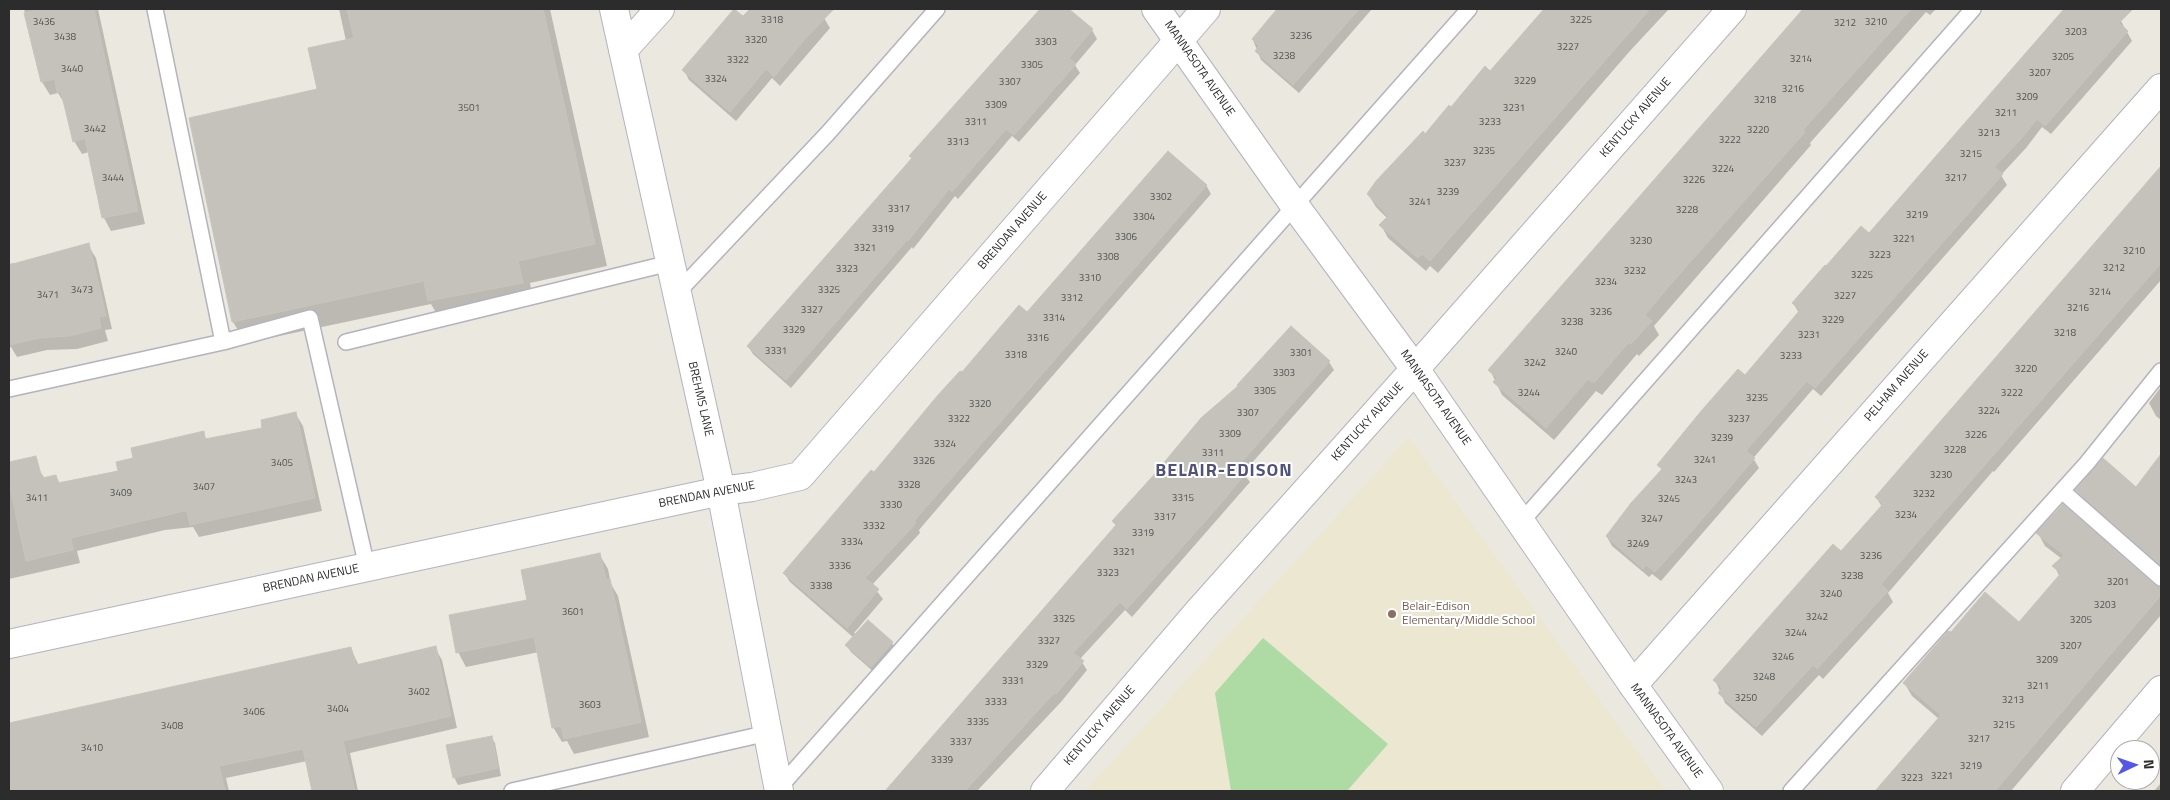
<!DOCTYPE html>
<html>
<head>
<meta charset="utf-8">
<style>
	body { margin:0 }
	#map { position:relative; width:2170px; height:800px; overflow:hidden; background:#ebe8e0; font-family:"Titillium Web",sans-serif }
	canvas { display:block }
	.frame { position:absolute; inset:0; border:10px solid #2c2c2c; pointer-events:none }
	.north { position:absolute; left:2110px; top:740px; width:50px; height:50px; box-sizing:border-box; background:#fff; border:1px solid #ababab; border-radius:50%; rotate:87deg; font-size:14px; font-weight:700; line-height:20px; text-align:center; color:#2c2c2c }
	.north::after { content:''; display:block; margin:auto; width:18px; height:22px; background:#5458e4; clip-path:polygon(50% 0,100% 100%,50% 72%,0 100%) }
</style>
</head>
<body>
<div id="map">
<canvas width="2170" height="800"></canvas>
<div class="frame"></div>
<div class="north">N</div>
</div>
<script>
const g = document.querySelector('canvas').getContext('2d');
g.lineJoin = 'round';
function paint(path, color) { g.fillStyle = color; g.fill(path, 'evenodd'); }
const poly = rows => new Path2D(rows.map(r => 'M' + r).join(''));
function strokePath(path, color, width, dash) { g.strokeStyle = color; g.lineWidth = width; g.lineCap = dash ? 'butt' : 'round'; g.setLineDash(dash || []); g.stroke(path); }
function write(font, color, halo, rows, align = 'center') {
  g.font = font + ' "Titillium Web",sans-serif'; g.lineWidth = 4; g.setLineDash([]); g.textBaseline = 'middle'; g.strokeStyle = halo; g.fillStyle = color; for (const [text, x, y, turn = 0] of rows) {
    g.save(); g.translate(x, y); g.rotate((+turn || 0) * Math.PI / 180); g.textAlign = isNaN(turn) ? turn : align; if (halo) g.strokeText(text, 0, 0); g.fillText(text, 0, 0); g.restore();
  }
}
paint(poly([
	[1409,437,1666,791,1085,791]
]), '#ebe7d1');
paint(poly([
	[1263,638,1388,744,1347,791,1231,791,1215,693]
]), '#addba3');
paint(poly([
	[24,9,98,9,145,224,111,231,104,218,89,152,82,154,74,141,66,106,58,93,50,95,42,82],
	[339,9,550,9,607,266,530,283,534,305,442,323,431,304,246,343,233,322,319,90,346,41],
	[751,9,832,9,824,18,830,28,780,86,772,78,736,121,689,80,684,70,743,18],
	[1041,9,1067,9,1092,30,1097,39,1075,65,1080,73,1019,142,1012,136,958,199,955,196,913,249,912,247,791,388,753,354,748,346,913,159,911,156],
	[1280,9,1372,9,1299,93,1261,60,1253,40],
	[1546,9,1669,9,1629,52,1438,273,1430,266,1426,271,1388,238,1381,225,1387,218,1376,207,1368,194,1451,109,1491,72],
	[1805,9,1936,9,1930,15,1926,12,1810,143,1811,145,1654,326,1659,335,1639,356,1637,354,1602,395,1596,391,1554,440,1502,395,1490,370],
	[2066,9,2108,9,2121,21,2132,41,2051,134,2042,127,2026,148,2001,175,2007,185,1821,396,1813,389,1755,456,1753,458,1759,468,1661,581,1652,574,1649,577,1612,546,1607,537,1662,471,1659,465,1745,377,1799,313,1793,303,1826,268,1869,235],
	[2161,169,2161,280,1994,472,1993,471,1888,593,1893,602,1823,679,1819,675,1762,736,1725,703,1715,680,1841,552,1882,507,1876,497],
	[1206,185,1211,194,960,482,919,530,920,533,872,585,883,599,854,633,892,643,896,649,875,673,851,652,847,646,854,638,790,582,784,573,962,374,1027,314],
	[88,245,96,258,112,329,105,330,108,341,77,349,47,350,17,357,11,347,9,347,9,264,15,263,16,265],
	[1329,362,1334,370,1243,473,1250,482,1132,617,1125,610,1080,659,1087,670,1061,702,977,791,886,791,1117,527,1113,521],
	[2161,387,2161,420,2156,416,2149,403],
	[295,413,303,426,322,511,199,537,193,527,165,530,77,551,80,563,9,579,9,475,38,468,45,479,56,476,60,484,119,472,134,459,203,433,207,440,264,429],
	[2161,456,2161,571,2084,503,2077,490,2136,489],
	[2038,533,2161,588,2161,615,2011,791,1877,791,1939,719,1912,696,1905,684,2019,624,2060,577,2054,566,2062,559,2045,546],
	[599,554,608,569,611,584,618,596,649,737,574,754,567,741,562,742,553,727,539,652,466,667,458,652,529,601],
	[435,648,442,660,457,728,350,753,358,791,314,791,307,761,226,778,229,791,9,791,9,724,351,649,359,666],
	[491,737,495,743,501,776,458,785,455,779,448,746],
	[2161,783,2161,791,2154,791]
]), '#0003');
const building = poly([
	[40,9,94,9,138,211,102,218,85,138,73,142,61,92,57,93,55,79,41,82,24,13,40,9],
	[347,9,543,9,595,244,518,261,523,283,428,301,424,281,232,322,189,118,317,89,308,48,354,38,347,9],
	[734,9,743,16,750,9,834,9,805,39,774,77,766,69,730,112,682,70,734,9],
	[1040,9,1069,9,1093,29,1069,58,1076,64,1014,135,1006,129,952,192,949,189,908,241,907,240,786,380,747,346,912,158,909,156,1040,9],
	[1277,9,1359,9,1293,85,1255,51,1259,46,1252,39,1277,9],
	[1544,9,1650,9,1430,261,1422,254,1418,258,1379,225,1388,216,1367,194,1376,181,1423,131,1425,134,1449,105,1451,107,1485,66,1490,71,1544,9],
	[1803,9,1911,9,1803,130,1805,132,1670,285,1645,315,1652,321,1631,344,1629,342,1594,383,1588,379,1546,428,1493,382,1497,378,1488,370,1803,9],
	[2064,9,2133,9,2119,23,2128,31,2045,126,2037,119,2021,139,1994,167,2003,174,1815,388,1807,381,1750,446,1746,451,1755,458,1692,531,1655,572,1646,565,1643,569,1606,536,1631,503,1662,469,1657,465,1702,410,1738,369,1745,375,1800,310,1792,303,1825,265,1826,266,1861,226,1869,233,2064,9],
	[1168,151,1207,185,956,473,914,521,916,523,865,578,879,589,847,628,783,573,871,470,874,472,938,395,960,371,962,372,1019,305,1027,312,1168,151],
	[2161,166,2161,263,1881,584,1888,591,1817,669,1813,665,1756,727,1718,693,1722,688,1713,680,1833,544,1841,551,1883,504,1875,497,2161,166],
	[89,243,106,316,99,317,101,328,69,336,39,338,9,345,9,265,89,243],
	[1291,326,1330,361,1238,466,1246,473,1217,508,1127,609,1120,602,1073,653,1084,661,1056,694,1054,693,965,791,885,791,1116,525,1112,521,1152,477,1201,418,1238,386,1237,385,1291,326],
	[296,412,315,498,190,525,187,511,184,511,71,538,73,550,26,561,9,483,9,462,36,456,42,478,56,475,58,483,118,471,116,462,133,458,131,448,204,431,205,439,262,428,261,420,296,412],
	[2161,454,2161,566,2075,490,2103,458,2136,487,2161,454],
	[2063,504,2155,585,2161,587,2161,595,1995,791,1875,791,1941,715,1903,683,1948,631,1951,632,1985,592,2019,622,2061,573,2052,566,2064,555,2036,533,2063,504],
	[600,553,606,580,610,579,641,722,564,739,561,726,552,728,534,637,456,653,449,615,527,600,521,570,600,553],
	[868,620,893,642,871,667,845,645,868,620],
	[436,646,451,716,343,741,355,791,312,791,303,749,219,766,225,791,9,791,9,723,351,647,356,665,436,646],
	[492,736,498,768,453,778,446,745,492,736]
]);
paint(building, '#c4c2bb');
strokePath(building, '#c7c4b9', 1);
const service = poly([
	[155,9,223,342,310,318,367,567],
	[677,293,828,133,937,9],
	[346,342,670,263],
	[9,389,223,342],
	[2062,491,2161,578],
	[1522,521,1973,9],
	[778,789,1469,9],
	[512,791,768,733],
	[1791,791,2087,463,2161,371]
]);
const minor = poly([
	[614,9,721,491,779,791],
	[623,50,660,9],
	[9,644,721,491,752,487,800,476,1206,9],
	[1633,685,2161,88],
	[1045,791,1198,612,1415,369,1732,9],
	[2075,791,2161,690]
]);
const tertiary = poly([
	[1156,9,1295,206,1415,369,1633,685,1709,791]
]);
strokePath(service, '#b3b3be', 18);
strokePath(minor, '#b3b3be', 30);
strokePath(tertiary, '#b3b3be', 30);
strokePath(service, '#fff', 15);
strokePath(minor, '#fff', 28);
strokePath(tertiary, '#fff', 28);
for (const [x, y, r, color] of [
	[1392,614,5,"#8d6e63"]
]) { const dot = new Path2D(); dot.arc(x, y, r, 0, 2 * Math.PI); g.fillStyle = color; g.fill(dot); strokePath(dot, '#fff', 2); }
write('10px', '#525250', null, [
	["3318",772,21],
	["3225",1581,21],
	["3436",44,23],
	["3210",1876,23],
	["3212",1845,24],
	["3203",2076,33],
	["3236",1301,37],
	["3438",65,38],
	["3320",756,41],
	["3303",1046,43],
	["3227",1568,48],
	["3238",1284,57],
	["3205",2063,58],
	["3214",1801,60],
	["3322",738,61],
	["3305",1032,66],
	["3440",72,70],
	["3207",2040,74],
	["3324",716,80],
	["3229",1525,82],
	["3307",1010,83],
	["3216",1793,90],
	["3209",2027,98],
	["3218",1765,101],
	["3309",996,106],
	["3501",469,109],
	["3231",1514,109],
	["3211",2006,114],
	["3311",976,123],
	["3233",1490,123],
	["3442",95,130],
	["3220",1758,131],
	["3213",1989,134],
	["3222",1730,141],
	["3313",958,143],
	["3235",1484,152],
	["3215",1971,155],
	["3237",1455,164],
	["3224",1723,170],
	["3444",113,179],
	["3217",1956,179],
	["3226",1694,181],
	["3239",1448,193],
	["3302",1161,198],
	["3241",1420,203],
	["3317",899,210],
	["3228",1687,211],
	["3219",1917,216],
	["3304",1144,218],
	["3319",883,230],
	["3306",1126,238],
	["3221",1904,240],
	["3230",1641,242],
	["3321",865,249],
	["3210",2134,252],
	["3223",1880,256],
	["3308",1108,258],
	["3212",2114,269],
	["3323",847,270],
	["3232",1635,272],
	["3225",1862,276],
	["3310",1090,279],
	["3234",1606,283],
	["3473",82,291],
	["3325",829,291],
	["3214",2100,293],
	["3471",48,296],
	["3227",1845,297],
	["3312",1072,299],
	["3216",2078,309],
	["3327",812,311],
	["3236",1601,313],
	["3314",1054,319],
	["3229",1833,321],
	["3238",1572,323],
	["3329",794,331],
	["3218",2065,334],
	["3231",1809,336],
	["3316",1038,339],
	["3331",776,352],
	["3240",1566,353],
	["3301",1301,354],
	["3318",1016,356],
	["3233",1791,357],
	["3242",1535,364],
	["3220",2026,370],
	["3303",1284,374],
	["3305",1265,392],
	["3244",1529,394],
	["3222",2012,394],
	["3235",1757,399],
	["3320",980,405],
	["3224",1989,412],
	["3307",1248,414],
	["3322",959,420],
	["3237",1739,420],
	["3309",1230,435],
	["3226",1976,436],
	["3239",1722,439],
	["3324",945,445],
	["3228",1955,451],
	["3311",1213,454],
	["3241",1705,461],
	["3326",924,462],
	["3405",282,464],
	["3230",1941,476],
	["3243",1686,481],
	["3328",909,486],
	["3407",204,488],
	["3409",121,494],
	["3232",1924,495],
	["3411",37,499],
	["3315",1183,499],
	["3245",1669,500],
	["3330",891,506],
	["3234",1906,516],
	["3317",1165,518],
	["3247",1652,520],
	["3332",874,527],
	["3319",1143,534],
	["3334",852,543],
	["3249",1638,545],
	["3321",1124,553],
	["3236",1871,557],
	["3336",840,567],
	["3323",1108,574],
	["3238",1852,577],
	["3201",2118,583],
	["3338",821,587],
	["3240",1831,595],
	["3203",2105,606],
	["3601",573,613],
	["3242",1817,618],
	["3325",1064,620],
	["3205",2081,621],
	["3244",1796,634],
	["3327",1049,642],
	["3207",2071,647],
	["3246",1783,658],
	["3209",2047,661],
	["3329",1037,666],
	["3248",1764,678],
	["3331",1013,682],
	["3211",2038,687],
	["3402",419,693],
	["3250",1746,699],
	["3213",2013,701],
	["3333",996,703],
	["3603",590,706],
	["3404",338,710],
	["3406",254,713],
	["3335",978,723],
	["3215",2004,726],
	["3408",172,727],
	["3217",1979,740],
	["3337",961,743],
	["3410",92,749],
	["3339",942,761],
	["3219",1971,767],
	["3221",1942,777],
	["3223",1912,779]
]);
write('12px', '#2c2c2c', '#fff', [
	["MANNASOTA AVENUE",1199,69,55],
	["KENTUCKY AVENUE",1636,118,-49],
	["BRENDAN AVENUE",1013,231,-49],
	["PELHAM AVENUE",1897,386,-49],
	["MANNASOTA AVENUE",1435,398,55],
	["BREHMS LANE",700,399,77],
	["KENTUCKY AVENUE",1368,422,-48],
	["BRENDAN AVENUE",707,495,-11],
	["BRENDAN AVENUE",311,579,-12],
	["KENTUCKY AVENUE",1100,726,-49],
	["MANNASOTA AVENUE",1666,731,54]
]);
write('12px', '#785e54', '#fff', [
	["Belair-Edison",1402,607],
	["Elementary/Middle School",1402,621]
], 'left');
g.letterSpacing = '1px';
write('bold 18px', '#515277', '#fff', [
	["BELAIR-EDISON",1224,472]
]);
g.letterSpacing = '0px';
</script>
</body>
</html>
